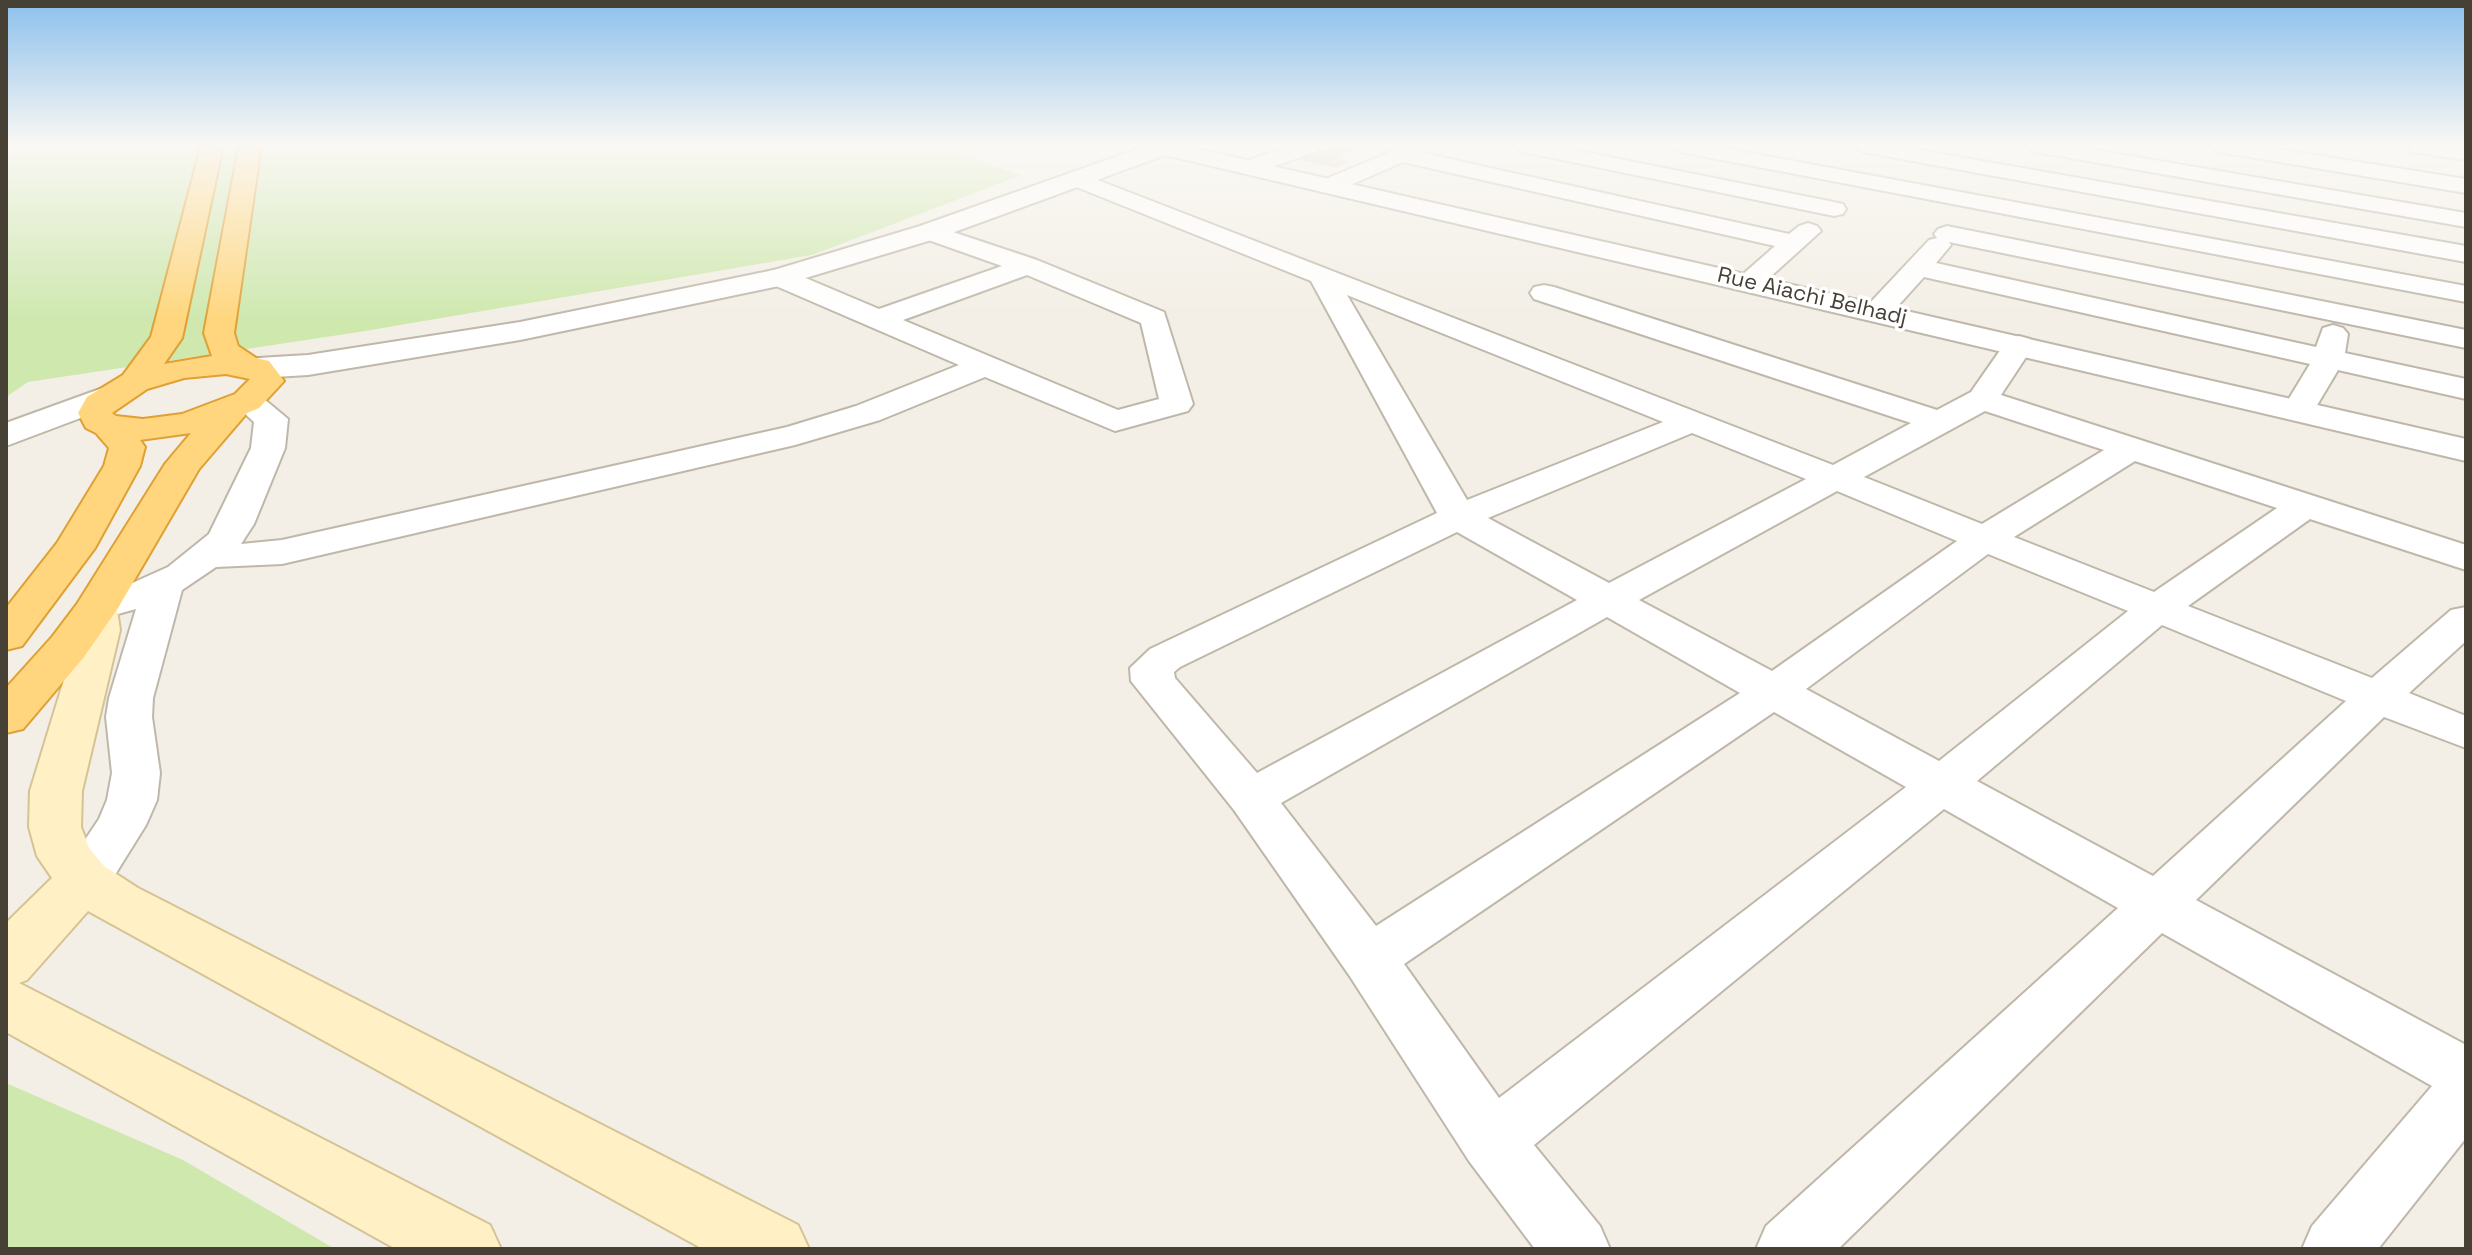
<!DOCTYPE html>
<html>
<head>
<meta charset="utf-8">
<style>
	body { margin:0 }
	#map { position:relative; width:2472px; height:1255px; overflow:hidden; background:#f3efe6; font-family:"Space Grotesk",sans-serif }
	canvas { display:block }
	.frame { position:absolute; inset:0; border:8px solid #464035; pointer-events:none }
</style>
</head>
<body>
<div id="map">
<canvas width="2472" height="1255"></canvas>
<div class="frame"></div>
</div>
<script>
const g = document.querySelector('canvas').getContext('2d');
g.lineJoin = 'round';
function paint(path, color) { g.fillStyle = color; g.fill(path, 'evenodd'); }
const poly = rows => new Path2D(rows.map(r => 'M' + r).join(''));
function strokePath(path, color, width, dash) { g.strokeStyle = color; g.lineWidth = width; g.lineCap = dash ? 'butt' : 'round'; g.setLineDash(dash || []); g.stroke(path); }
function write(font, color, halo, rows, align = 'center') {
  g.font = font + ' "Space Grotesk",sans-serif'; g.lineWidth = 7; g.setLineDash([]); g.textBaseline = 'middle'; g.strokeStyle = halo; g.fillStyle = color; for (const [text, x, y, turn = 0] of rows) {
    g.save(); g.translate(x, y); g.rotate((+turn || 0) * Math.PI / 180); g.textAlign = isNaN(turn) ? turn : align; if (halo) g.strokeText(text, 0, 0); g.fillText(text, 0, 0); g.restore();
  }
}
paint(poly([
	[6,146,937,146,1022,175,812,255,359,332,28,382,6,397],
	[6,1083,183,1160,335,1249,6,1249]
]), '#cee8ae');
paint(poly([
	[1339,146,1361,146,1340,155,1347,156,1339,159,1350,162,1336,168,1300,160,1309,154,1305,151,1328,150]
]), '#d5cbbb');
const minor = poly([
	[1290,146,1320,146,1317,151,1262,171,1254,173,1243,166,1246,161,1290,146],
	[1405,146,1432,146,1423,153,1789,234,1799,226,1808,223,1817,226,1821,231,1758,288,1748,290,1738,288,1734,282,1775,246,1403,162,1339,190,1323,190,1319,185,1323,180,1405,146],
	[1513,146,1554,146,1834,202,1843,204,1846,209,1843,214,1834,216,1524,152,1513,146],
	[1669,146,1713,146,2466,286,2466,302,1680,152,1669,146],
	[1852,146,1897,146,2466,246,2466,262,1863,152,1852,146],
	[2025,146,2072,146,2466,213,2466,227,2036,152,2025,146],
	[2209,146,2258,146,2466,179,2466,193,2220,152,2209,146],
	[2402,146,2466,146,2466,160,2413,152,2402,146],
	[1077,172,1833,465,1911,423,1534,299,1530,293,1534,287,1544,285,1554,287,1937,410,1971,392,2008,339,2019,336,2030,339,2034,345,2001,395,2466,545,2466,570,2310,519,2188,606,2372,678,2451,610,2466,607,2466,641,2409,693,2466,716,2466,748,2384,717,2196,900,2466,1045,2466,1138,2378,1249,2302,1249,2312,1226,2432,1086,2162,933,1838,1249,1756,1249,1766,1226,2118,908,1944,809,1534,1145,1600,1226,1610,1249,1535,1249,1469,1161,1349,975,1234,810,1131,681,1130,668,1150,649,1437,513,1311,281,1069,184,1066,179,1069,174,1077,172],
	[1347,295,1663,422,1467,500,1347,295],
	[1985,411,2104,450,1982,524,1864,477,1985,411],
	[1692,433,1806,479,1609,583,1488,518,1692,433],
	[2135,461,2277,508,2154,592,2014,537,2135,461],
	[1837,491,1957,541,1772,671,1639,600,1837,491],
	[1457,532,1577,600,1257,773,1175,678,1174,672,1180,667,1457,532],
	[1988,554,2128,611,1939,761,1806,689,1988,554],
	[1607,617,1740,693,1376,926,1281,803,1607,617],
	[2162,625,2346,701,2153,876,1977,781,2162,625],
	[1774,712,1906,787,1499,1098,1404,964,1774,712],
	[929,224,1037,260,1164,312,1193,404,1188,411,1115,431,985,377,880,420,795,445,282,564,216,567,182,590,153,698,152,717,160,773,157,800,146,825,103,894,84,899,65,894,58,880,99,819,107,800,112,773,106,717,109,698,136,609,96,620,81,617,75,608,81,599,128,585,168,567,209,534,251,448,254,422,231,401,236,394,247,391,258,394,288,419,285,448,254,524,241,544,282,540,787,427,856,406,959,365,769,283,765,277,769,271,779,269,789,271,879,309,1002,266,920,237,916,232,920,227,929,224],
	[1027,275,1141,323,1159,399,1118,410,903,320,1027,275],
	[1947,226,2466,330,2466,348,1949,242,1951,245,1936,263,2316,347,2323,328,2333,325,2343,328,2348,334,2345,353,2466,379,2466,399,2338,370,2310,417,2298,420,2286,417,2282,410,2310,364,1924,277,1887,318,1877,321,1867,318,1863,312,1867,306,1929,240,1937,238,1934,234,1938,229,1947,226]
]);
const tertiary = poly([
	[1146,146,1185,146,2466,439,2466,461,1165,155,938,238,779,286,520,340,308,375,258,378,247,375,242,368,247,361,258,358,308,355,520,322,774,270,920,226,1146,146],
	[111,385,123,388,128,395,123,402,6,446,6,423,111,385]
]);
const secondary = poly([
	[95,597,110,601,117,610,120,630,82,791,81,827,89,848,104,866,138,888,798,1225,809,1249,703,1249,88,911,27,980,19,983,490,1225,501,1249,396,1249,6,1032,6,923,52,878,37,856,29,827,30,791,74,647,76,630,73,610,80,601,95,597]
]);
const trunk = poly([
	[201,146,223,146,182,338,164,364,212,356,204,333,239,146,261,146,234,333,238,346,256,358,269,361,284,381,259,408,247,413,199,469,118,608,84,657,23,729,6,733,6,688,52,637,77,604,165,464,191,433,140,440,145,447,140,466,95,548,22,646,6,650,6,608,57,543,104,466,109,448,96,433,86,428,78,413,87,397,123,375,151,337,201,146],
	[226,374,250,379,235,394,182,414,143,419,116,416,112,413,147,389,184,378,226,374]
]);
strokePath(minor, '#bfb7a9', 4);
strokePath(tertiary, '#bfb7a9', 4);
strokePath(secondary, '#d4c495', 4);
strokePath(trunk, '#dfa034', 4);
paint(minor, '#fff');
paint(tertiary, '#fff');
paint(secondary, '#fff1c5');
paint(trunk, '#ffd67d');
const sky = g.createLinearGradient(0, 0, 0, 321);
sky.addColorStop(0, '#8cc0ec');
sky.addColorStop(0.45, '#faf8f4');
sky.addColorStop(1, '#faf8f400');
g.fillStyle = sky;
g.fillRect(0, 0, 2472, 321);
write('22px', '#464035', '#fff', [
	["Rue Aiachi Belhadj",1812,297,13]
]);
</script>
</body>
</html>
